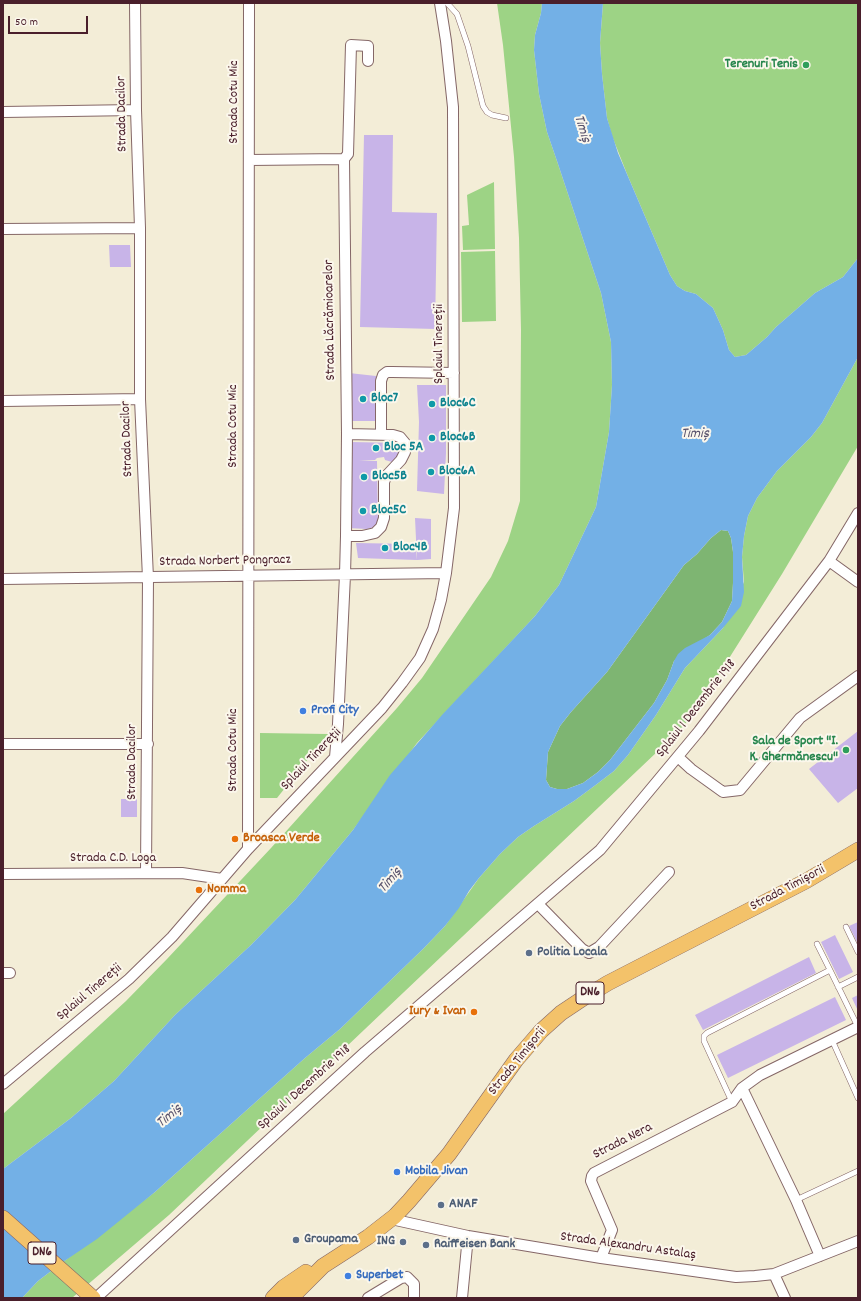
<!DOCTYPE html>
<html>
<head>
<meta charset="utf-8">
<style>
	body { margin:0 }
	#map { position:relative; width:861px; height:1301px; overflow:hidden; background:#f3edd7; font-family:Dekko,sans-serif }
	canvas { display:block }
	.frame { position:absolute; inset:0; border:4px solid #4a1f2b; pointer-events:none }
	.scale { position:absolute; left:8px; top:16px; width:80px; height:18px; box-sizing:border-box; border:2px solid #4a1f2b; border-top:0; padding-left:5px; font-size:12px; line-height:14px; white-space:nowrap; color:#4a1f2b; -webkit-text-stroke:3px #fbf7ec; paint-order:stroke }
</style>
</head>
<body>
<div id="map">
<canvas width="861" height="1301"></canvas>
<div class="frame"></div>
<div class="scale">50 m</div>
</div>
<script>
const g = document.querySelector('canvas').getContext('2d');
g.lineJoin = 'round';
function paint(path, color) { g.fillStyle = color; g.fill(path, 'evenodd'); }
const poly = rows => new Path2D(rows.map(r => 'M' + r).join(''));
function strokePath(path, color, width, dash) { g.strokeStyle = color; g.lineWidth = width; g.lineCap = dash ? 'butt' : 'round'; g.setLineDash(dash || []); g.stroke(path); }
function write(font, color, halo, rows, align = 'center') {
  g.font = font + ' Dekko,sans-serif'; g.lineWidth = 4; g.setLineDash([]); g.textBaseline = 'middle'; g.strokeStyle = halo; g.fillStyle = color; for (const [text, x, y, turn = 0] of rows) {
    g.save(); g.translate(x, y); g.rotate((+turn || 0) * Math.PI / 180); g.textAlign = isNaN(turn) ? turn : align; if (halo) g.strokeText(text, 0, 0); g.fillText(text, 0, 0); g.restore();
  }
}
paint(poly([
	[497,3,542,3,541,13,535,35,534,50,539,94,547,132,557,161,601,293,611,342,612,385,609,432,596,507,559,585,535,616,417,743,353,830,295,900,251,945,175,1015,114,1081,71,1118,3,1169,3,1114,126,1001,167,959,271,848,397,708,422,678,491,577,508,541,520,501,521,330,519,238,514,157,503,45],
	[603,3,858,3,858,258,843,277,815,293,776,327,767,337,746,355,735,357,729,350,723,330,713,308,696,294,685,291,677,286,670,275,627,174,612,136,607,118,602,74,600,43],
	[494,182,495,249,463,250,462,226,469,225,467,195],
	[495,251,496,321,462,322,461,252],
	[858,357,858,446,782,574,694,714,678,732,169,1215,72,1298,22,1298,38,1281,155,1192,305,1058,340,1029,423,949,445,926,479,878,500,854,518,837,534,826,574,801,597,784,614,771,628,755,656,715,685,668,723,628,744,582,742,557,744,536,748,516,757,498,777,471,811,437,822,423],
	[260,733,328,734,277,798,260,798]
]), '#9dd385');
paint(poly([
	[721,530,728,531,731,538,733,552,733,583,732,601,722,622,710,635,701,641,674,661,667,680,654,703,610,760,598,772,583,783,567,789,557,789,550,787,546,780,548,752,560,726,571,712,607,672,684,565,697,554,711,538]
]), '#7eb572');
paint(poly([
	[542,3,603,3,600,43,602,74,607,118,618,153,670,275,677,286,685,291,696,294,713,308,723,330,729,350,735,357,746,355,767,337,776,327,815,293,843,277,858,258,858,357,822,423,811,437,777,471,757,498,748,516,744,536,742,557,744,592,741,606,723,628,685,668,656,715,628,755,614,771,597,784,574,801,534,826,518,837,500,854,479,878,469,891,459,908,445,926,423,949,340,1029,305,1058,155,1192,97,1239,63,1262,38,1281,22,1298,3,1298,3,1169,71,1118,114,1081,175,1015,251,945,295,900,353,830,390,775,442,715,535,616,559,585,596,507,609,432,612,385,611,342,601,293,557,161,547,132,539,94,534,50,535,35,541,13],
	[721,530,728,531,731,538,733,552,733,583,732,601,722,622,710,635,685,648,678,654,674,661,667,680,654,703,610,760,598,772,583,783,567,789,557,789,550,787,546,780,548,752,560,726,571,712,607,672,684,565,697,554,711,538]
]), '#73b0e6');
paint(poly([
	[364,135,393,135,392,212,437,213,435,329,360,327],
	[109,245,130,245,131,267,110,267],
	[349,373,376,376,378,421,348,421],
	[417,385,446,385,446,453,444,494,417,491,419,422],
	[350,442,401,443,399,460,392,462,385,460,384,457,377,458,375,460,359,461,377,461,378,526,367,529,348,528],
	[415,518,431,519,431,559,417,560,358,558,356,543,412,544,416,552,417,560],
	[858,731,858,788,838,803,809,769],
	[121,799,137,799,137,817,121,817],
	[858,922,858,941,857,942,849,926],
	[835,935,853,972,839,979,821,942],
	[809,957,816,973,703,1030,695,1015],
	[858,995,858,1011,852,998],
	[835,997,846,1020,728,1078,717,1055]
]), '#c8b4e8');
const lane = poly([
	[447,3,457,14,468,46,483,106,487,112,492,115,506,118],
	[846,927,858,952],
	[817,944,830,970],
	[838,987,858,977],
	[832,1040,858,1098],
	[732,1102,704,1041,704,1036,707,1033,830,970,858,1027],
	[796,1200,858,1171]
]);
const street = poly([
	[135,3,136,110,140,228,140,399,148,578,146,873],
	[3,112,136,110],
	[344,159,348,154,351,45,368,46,368,61],
	[249,160,344,159],
	[3,229,140,228],
	[3,401,140,399],
	[381,434,381,381,383,375,387,372,392,372,454,373],
	[346,536,362,536,375,533,381,527,384,518,384,482,387,475,401,460,405,452,405,443,400,437,393,435,347,434],
	[829,561,858,582],
	[3,579,446,573],
	[3,744,148,744],
	[335,757,338,724,345,575,346,536,347,434,344,159],
	[678,757,691,769,723,792,740,790,800,718,858,676],
	[248,849,249,3],
	[3,874,182,873,222,879],
	[538,904,582,949,589,953,599,947,669,872],
	[3,973,10,973],
	[3,1084,129,979,172,937,248,849,382,708,402,683,420,658,433,629,441,600,446,573,454,508,453,107,446,41,440,3],
	[742,1088,796,1200,820,1256],
	[391,1219,468,1236,601,1258,736,1277,755,1276,774,1274,858,1241],
	[601,1258,612,1230,591,1181,592,1176,594,1173,732,1102,742,1088,760,1075,858,1027],
	[774,1274,785,1298],
	[96,1298,365,1052,600,850,699,731,829,561,858,513],
	[368,1298,401,1278,407,1277,414,1284,414,1298],
	[462,1298,468,1236]
]);
const primary = poly([
	[3,1218,93,1298],
	[273,1298,284,1287,306,1272],
	[291,1298,323,1266,368,1237,395,1216,409,1201,449,1154,516,1060,541,1031,561,1013,585,997,608,983,806,881,858,850]
]);
strokePath(lane, '#856767', 6);
strokePath(street, '#856767', 12);
strokePath(primary, '#856767', 16);
strokePath(lane, '#fff', 5);
strokePath(street, '#fff', 10);
strokePath(primary, '#f3c26a', 15);
for (const [x, y, r, color] of [
	[806,65,4,"#2e9e5b"],
	[363,399,4,"#0f9aa8"],
	[432,404,4,"#0f9aa8"],
	[432,438,4,"#0f9aa8"],
	[376,448,4,"#0f9aa8"],
	[431,472,4,"#0f9aa8"],
	[364,477,4,"#0f9aa8"],
	[363,511,4,"#0f9aa8"],
	[385,548,4,"#0f9aa8"],
	[303,711,4,"#3f7fe0"],
	[846,750,4,"#2e9e5b"],
	[235,839,4,"#e8710a"],
	[199,890,4,"#e8710a"],
	[529,953,4,"#5c6f8a"],
	[474,1012,4,"#e8710a"],
	[397,1172,4,"#3f7fe0"],
	[441,1205,4,"#5c6f8a"],
	[296,1240,4,"#5c6f8a"],
	[403,1242,4,"#5c6f8a"],
	[426,1245,4,"#5c6f8a"],
	[348,1276,4,"#3f7fe0"]
]) { const dot = new Path2D(); dot.arc(x, y, r, 0, 2 * Math.PI); g.fillStyle = color; g.fill(dot); strokePath(dot, '#fbf7ec', 1.5); }
for (const [x, y, w] of [
	[590,993,28],
	[42,1253,28]
]) { const box = new Path2D(); box.roundRect(x - w / 2, y - 11, w, 22, 3); g.fillStyle = '#fbf7ec'; g.fill(box); strokePath(box, '#4a1f2b', 1); }
write('bold 13px', '#4a1f2b', null, [
	["DN6",590,993],
	["DN6",42,1253]
]);
write('bold 14px', '#27864d', '#fbf7ec', [
	["Terenuri Tenis",798,65],
	["Sala de Sport \"I.",838,742],
	["K. Ghermănescu\"",838,758]
], 'right');
write('14px', '#4a1f2b', '#fbf7ec', [
	["Strada Cotu Mic",235,102,-90],
	["Strada Dacilor",123,114,-91],
	["Strada Lăcrămioarelor",331,320,-91],
	["Splaiul Tinereții",440,344,-90],
	["Strada Cotu Mic",234,426,-90],
	["Strada Dacilor",128,439,-92],
	["Strada Norbert Pongracz",225,562,-1],
	["Splaiul 1 Decembrie 1918",697,709,-52],
	["Strada Cotu Mic",234,750,-90],
	["Splaiul Tinereții",312,760,-46],
	["Strada Dacilor",133,762,-90],
	["Strada C.D. Loga",113,859],
	["Strada Timișorii",788,889,-28],
	["Splaiul Tinereții",90,993,-40],
	["Strada Timișorii",518,1062,-51],
	["Splaiul 1 Decembrie 1918",305,1088,-42],
	["Strada Nera",623,1142,-27],
	["Strada Alexandru Astalaș",628,1247,8]
]);
write('bold 14px', '#0d838f', '#fbf7ec', [
	["Bloc7",371,399],
	["Bloc6C",440,404],
	["Bloc6B",440,438],
	["Bloc 5A",384,448],
	["Bloc6A",439,472],
	["Bloc5B",372,477],
	["Bloc5C",371,511],
	["Bloc4B",393,548]
], 'left');
write('bold 14px', '#366cbe', '#fbf7ec', [
	["Profi City",311,711],
	["Mobila Jivan",405,1172],
	["Superbet",356,1276]
], 'left');
write('bold 14px', '#c56008', '#fbf7ec', [
	["Broasca Verde",243,839],
	["Nomma",207,890],
	["Iury & Ivan",466,1012,"right"]
], 'left');
write('bold 14px', '#4e5e75', '#fbf7ec', [
	["Politia Locala",537,953],
	["ANAF",449,1205],
	["Groupama",304,1240],
	["ING",395,1242,"right"],
	["Raiffeisen Bank",434,1245]
], 'left');
write('italic 15px', '#58526c', '#fbf7ec', [
	["Timiș",581,129,73],
	["Timiș",695,435],
	["Timiș",391,881,-49],
	["Timiș",170,1117,-40]
]);
</script>
</body>
</html>
